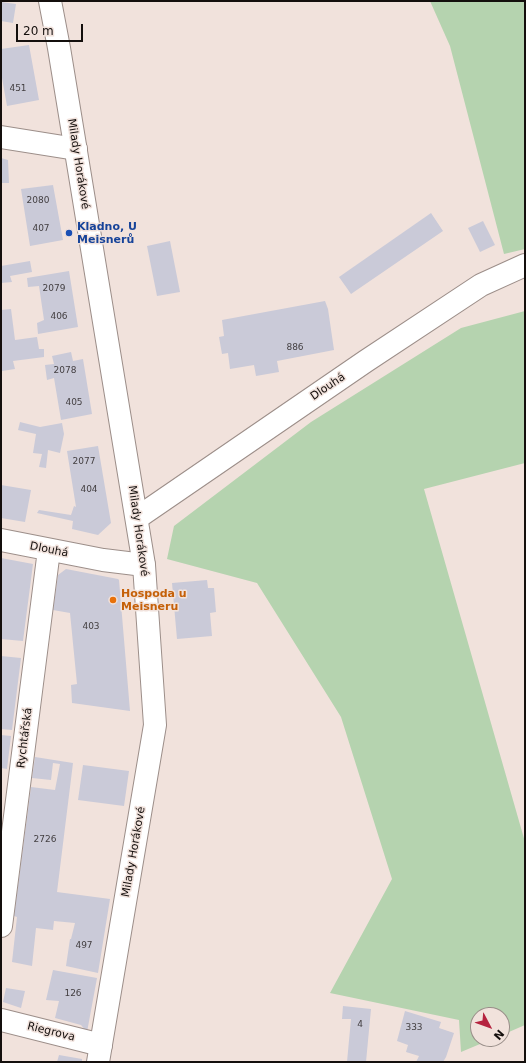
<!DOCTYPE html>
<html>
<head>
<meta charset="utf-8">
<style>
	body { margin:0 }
	#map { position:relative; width:526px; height:1063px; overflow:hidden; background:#f1e2dc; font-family:"DejaVu Sans",sans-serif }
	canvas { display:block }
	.frame { position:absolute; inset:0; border:2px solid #140f0d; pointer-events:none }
	.north { position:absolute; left:470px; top:1007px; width:40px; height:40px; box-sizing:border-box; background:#f1e2dc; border:1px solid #998e89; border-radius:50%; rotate:131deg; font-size:11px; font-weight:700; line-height:16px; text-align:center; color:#140f0d }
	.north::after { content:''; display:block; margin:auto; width:14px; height:18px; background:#b5233f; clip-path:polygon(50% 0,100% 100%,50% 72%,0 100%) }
	.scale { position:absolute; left:16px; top:24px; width:67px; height:18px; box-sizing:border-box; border:2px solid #140f0d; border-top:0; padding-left:5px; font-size:12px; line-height:14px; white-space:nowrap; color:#140f0d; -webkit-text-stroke:3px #f1e2dc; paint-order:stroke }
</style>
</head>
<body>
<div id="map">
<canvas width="526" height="1063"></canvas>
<div class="frame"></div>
<div class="north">N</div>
<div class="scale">20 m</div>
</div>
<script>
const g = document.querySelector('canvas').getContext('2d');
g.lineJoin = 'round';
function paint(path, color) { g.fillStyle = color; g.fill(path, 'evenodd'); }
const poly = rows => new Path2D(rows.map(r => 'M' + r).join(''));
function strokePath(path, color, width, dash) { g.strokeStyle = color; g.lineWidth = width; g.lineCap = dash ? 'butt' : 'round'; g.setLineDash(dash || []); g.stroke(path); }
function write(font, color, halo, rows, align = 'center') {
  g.font = font + ' "DejaVu Sans",sans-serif'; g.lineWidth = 3; g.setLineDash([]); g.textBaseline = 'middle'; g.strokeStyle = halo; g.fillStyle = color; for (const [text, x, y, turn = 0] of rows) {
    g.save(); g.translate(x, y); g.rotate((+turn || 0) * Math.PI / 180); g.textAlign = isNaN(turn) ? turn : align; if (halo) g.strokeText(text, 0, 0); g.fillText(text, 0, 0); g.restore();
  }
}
paint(poly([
	[430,1,525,1,525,249,504,254,450,46],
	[525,311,525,463,424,489,525,842,525,1025,502,1035,502,1015,478,1015,478,1039,492,1039,461,1052,459,1020,330,993,392,879,341,717,257,583,167,559,174,526,311,422,461,328]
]), '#b5d3af');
paint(poly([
	[1,2,16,4,13,23,1,21],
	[29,45,39,100,7,106,2,78,1,78,1,49],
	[1,158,8,160,9,183,1,183],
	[53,185,63,240,30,246,21,189],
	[431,213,443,231,351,294,339,277],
	[483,221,495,245,480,252,468,228],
	[170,241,180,292,157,296,147,246],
	[30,261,32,272,10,276,12,282,1,283,1,266],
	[69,271,78,327,38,334,37,323,44,320,39,286,28,287,27,278],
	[325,301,328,309,334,350,277,361,279,372,256,376,254,365,230,369,228,353,222,354,219,337,224,336,222,320],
	[11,309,15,340,37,337,39,349,44,349,44,357,13,361,15,369,2,371,1,310],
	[71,352,73,361,83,359,92,414,61,420,54,378,47,380,45,365,54,364,52,356],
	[20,422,40,427,62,423,64,434,60,453,48,450,46,468,39,467,42,454,33,453,36,434,18,430],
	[98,446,111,523,98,535,72,529,73,521,37,513,39,510,71,515,74,506,76,507,67,451],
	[1,485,31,490,25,522,1,518],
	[1,558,33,564,23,641,1,639],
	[66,569,118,579,119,580,130,711,72,703,71,685,77,684,70,613,53,610,58,575],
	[207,580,208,588,214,588,216,612,210,613,212,636,177,639,172,583],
	[1,656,21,658,12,730,1,729],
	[1,735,11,736,7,769,1,768],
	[35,757,73,763,57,892,110,899,98,973,66,966,70,939,71,939,75,923,54,921,53,930,36,928,32,966,12,962,17,917,14,916,31,787,55,790,60,764,53,763,51,780,32,778],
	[83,765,129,771,124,806,78,800],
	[53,970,97,978,87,1032,81,1025,55,1018,59,1001,46,1000],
	[6,988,25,991,21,1008,3,1002],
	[343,1006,371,1009,366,1062,347,1062,351,1019,342,1019],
	[405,1011,441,1022,439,1028,454,1033,446,1057,443,1062,416,1062,419,1056,406,1052,408,1045,397,1041],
	[59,1055,82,1059,82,1062,57,1062]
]), '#cacad8');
const street = poly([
	[1,137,76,149],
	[137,518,366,361,481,285,525,265],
	[1,540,103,560,144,565],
	[1,926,49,550],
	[1,1020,101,1045]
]);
const secondary = poly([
	[50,1,59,48,144,565,155,725,98,1062]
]);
strokePath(street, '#9c8e89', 24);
strokePath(secondary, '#9c8e89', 24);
strokePath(street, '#fff', 22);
strokePath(secondary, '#fff', 22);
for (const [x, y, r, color] of [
	[69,233,4,"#1a4fb4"],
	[113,600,4,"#e8710a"]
]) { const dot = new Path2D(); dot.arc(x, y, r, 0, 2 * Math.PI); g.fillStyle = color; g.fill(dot); strokePath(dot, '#f1e2dc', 1.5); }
write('9px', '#423e40', null, [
	["451",18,89],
	["2080",38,201],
	["407",41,229],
	["2079",54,289],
	["406",59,317],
	["886",295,348],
	["2078",65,371],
	["405",74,403],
	["2077",84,462],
	["404",89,490],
	["403",91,627],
	["2726",45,840],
	["497",84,946],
	["126",73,994],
	["4",360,1025],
	["333",414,1028]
]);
write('11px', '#140f0d', '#f1e2dc', [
	["Milady Horákové",78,164,81],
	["Dlouhá",328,387,-34],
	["Milady Horákové",138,531,82],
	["Dlouhá",49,550,11],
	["Rychtářská",25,738,-83],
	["Milady Horákové",134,852,-80],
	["Riegrova",51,1032,14]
]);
write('bold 11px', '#164399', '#f1e2dc', [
	["Kladno, U",77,227],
	["Meisnerů",77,240]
], 'left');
write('bold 11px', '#c56008', '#f1e2dc', [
	["Hospoda u",121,594],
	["Meisneru",121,607]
], 'left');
</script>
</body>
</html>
